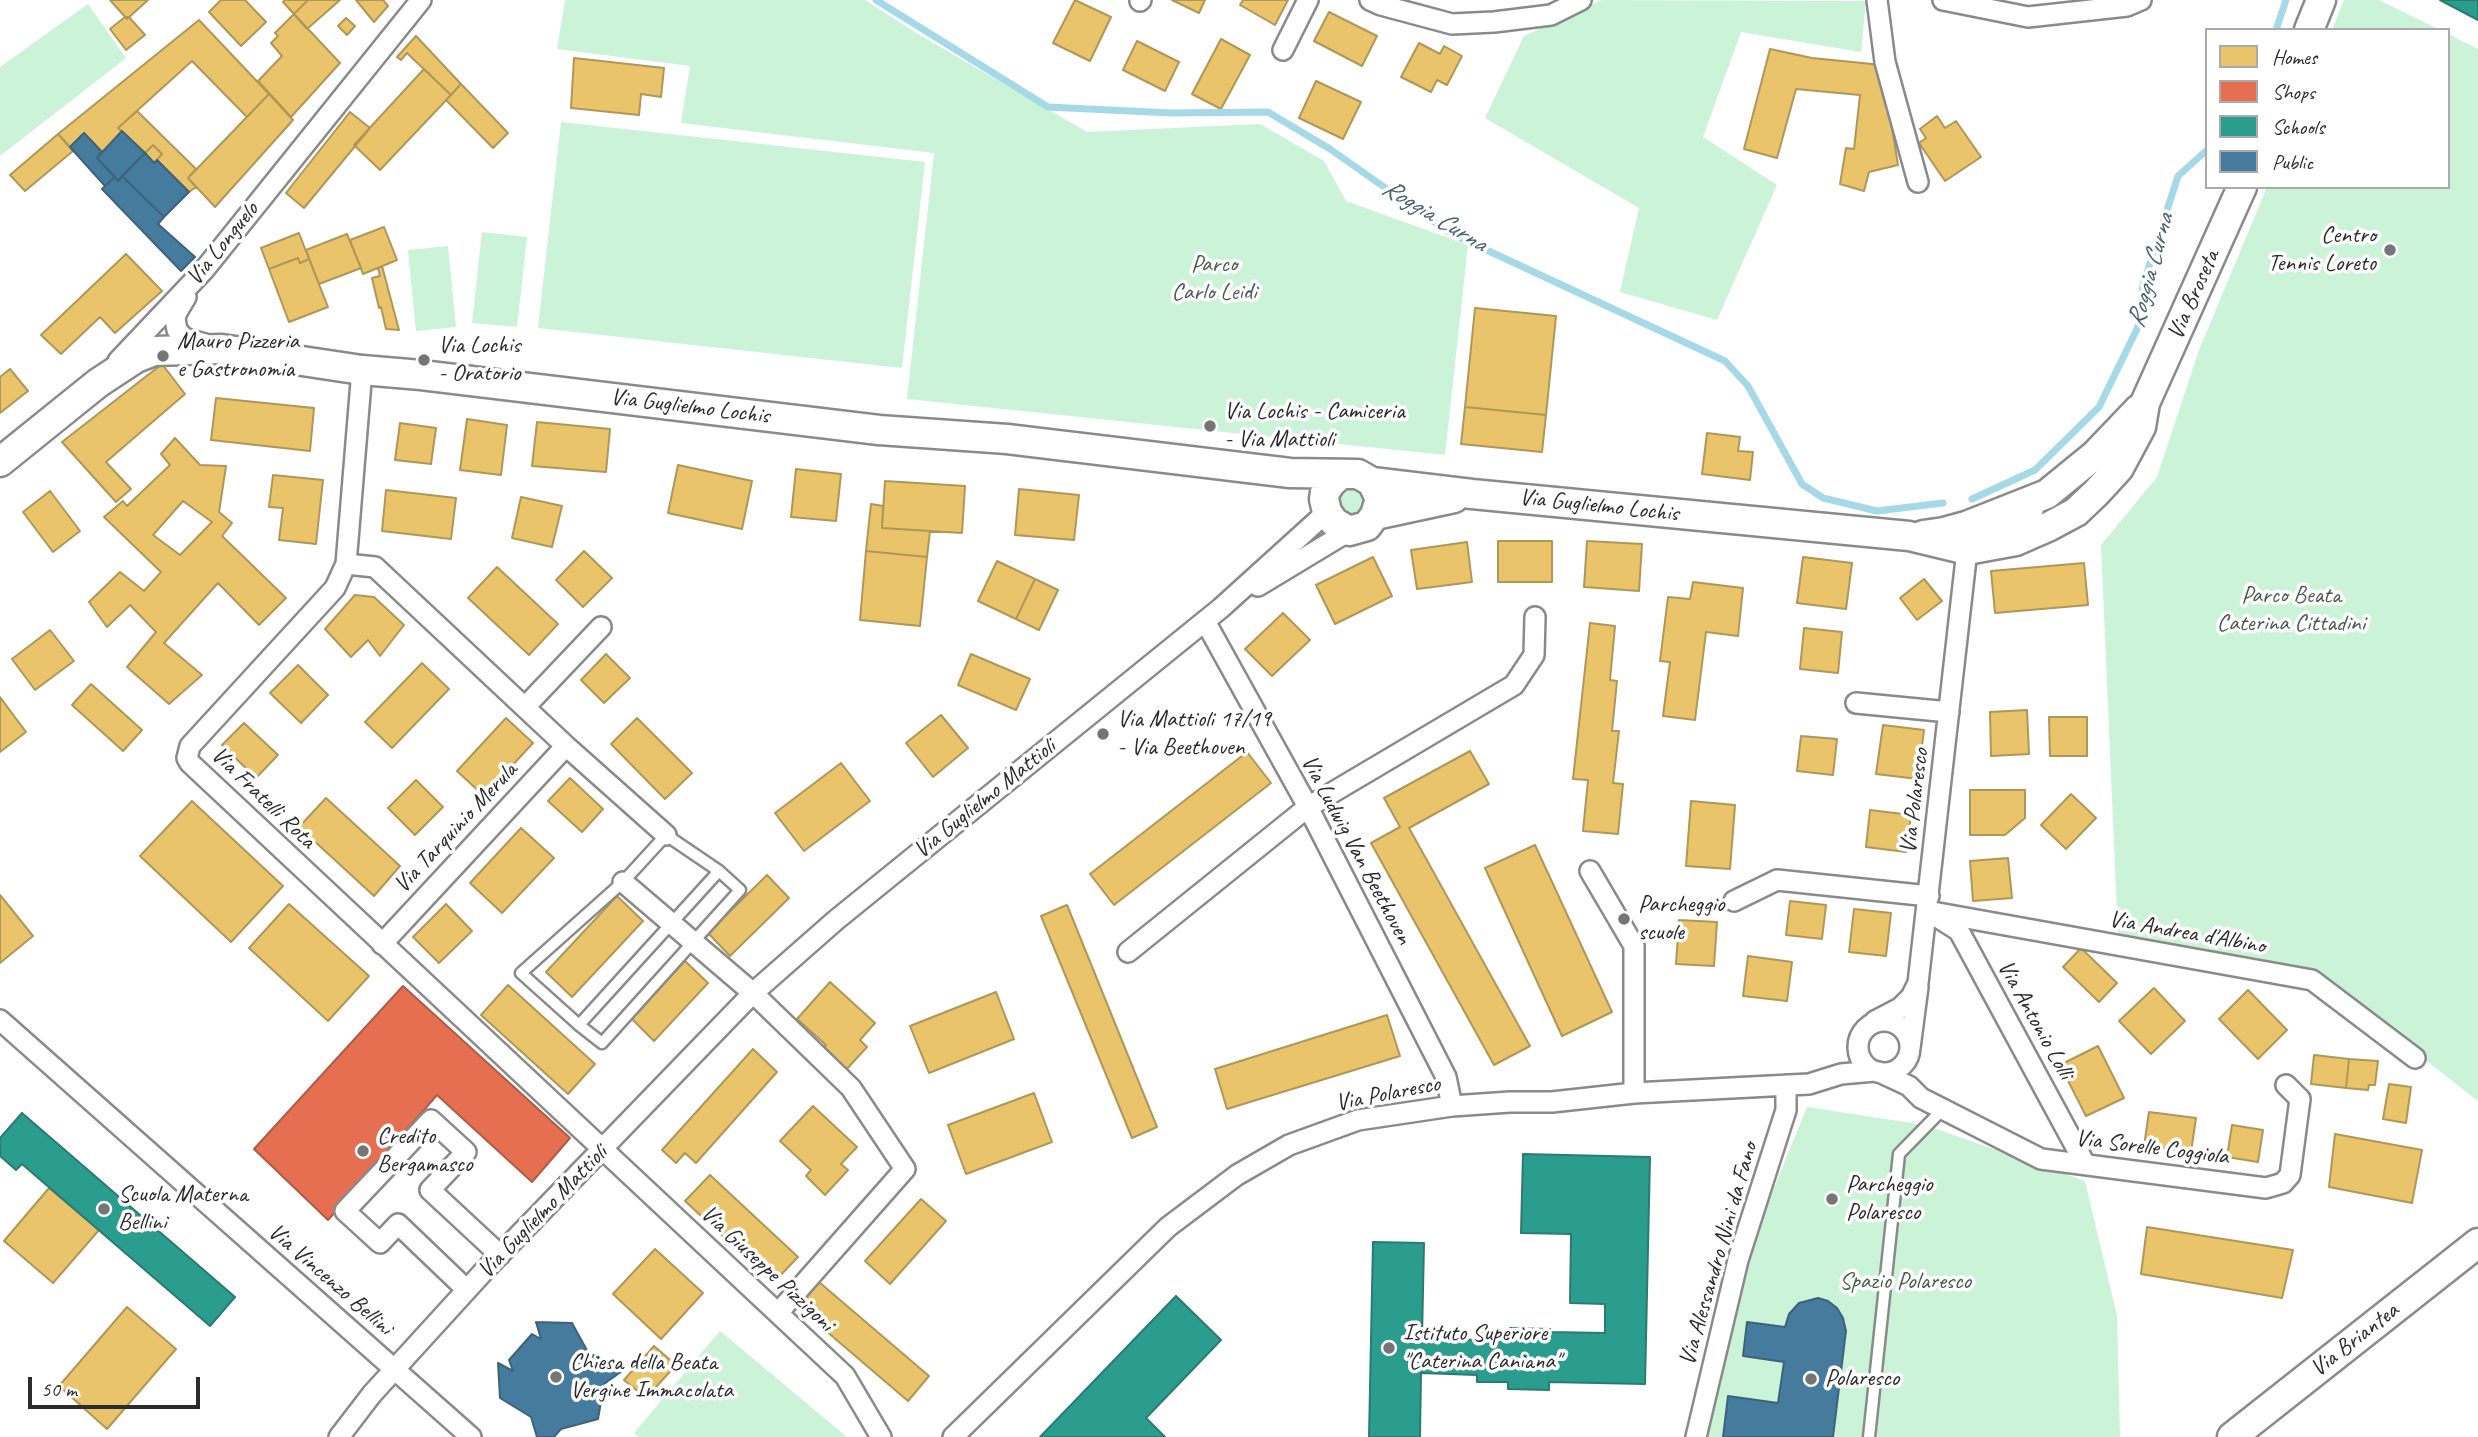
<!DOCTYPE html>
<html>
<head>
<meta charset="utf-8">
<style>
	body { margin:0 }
	#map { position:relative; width:2478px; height:1437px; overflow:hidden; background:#fff; font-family:Caveat,sans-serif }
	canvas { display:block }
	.legend { position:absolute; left:2205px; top:28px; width:245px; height:161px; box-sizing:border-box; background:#fff; border:2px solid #aaa; margin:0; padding:9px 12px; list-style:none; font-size:21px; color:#2b2b2b }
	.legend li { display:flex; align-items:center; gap:14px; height:35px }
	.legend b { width:35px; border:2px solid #aaa }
	.scale { position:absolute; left:28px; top:1377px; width:172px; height:32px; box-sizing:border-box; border:4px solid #2b2b2b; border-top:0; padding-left:9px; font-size:21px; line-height:24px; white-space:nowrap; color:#2b2b2b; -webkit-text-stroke:5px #fff; paint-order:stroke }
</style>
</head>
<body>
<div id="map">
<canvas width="2478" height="1437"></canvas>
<ul class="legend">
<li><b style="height:19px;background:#e9c46a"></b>Homes</li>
<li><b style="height:19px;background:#e76f51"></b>Shops</li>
<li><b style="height:19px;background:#2a9d8f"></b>Schools</li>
<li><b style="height:19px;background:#457b9d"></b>Public</li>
</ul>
<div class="scale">50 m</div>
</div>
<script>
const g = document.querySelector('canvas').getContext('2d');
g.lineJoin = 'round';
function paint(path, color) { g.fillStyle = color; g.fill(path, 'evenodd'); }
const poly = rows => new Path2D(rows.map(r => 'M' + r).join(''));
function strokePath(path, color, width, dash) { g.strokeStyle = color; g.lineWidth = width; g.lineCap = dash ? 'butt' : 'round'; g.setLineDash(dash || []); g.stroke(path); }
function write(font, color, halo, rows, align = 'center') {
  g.font = font + ' Caveat,sans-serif'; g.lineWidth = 7; g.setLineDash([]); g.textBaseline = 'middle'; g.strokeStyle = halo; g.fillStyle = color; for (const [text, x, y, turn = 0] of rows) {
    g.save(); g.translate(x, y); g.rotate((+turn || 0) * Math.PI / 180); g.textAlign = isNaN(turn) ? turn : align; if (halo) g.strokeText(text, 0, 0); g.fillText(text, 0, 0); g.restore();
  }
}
paint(poly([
	[565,0,865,0,918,34,1087,132,1260,124,1324,161,1346,201,1468,245,1445,455,907,399,934,153,681,123,690,66,557,49],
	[1602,0,1866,1,1861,52,1741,32,1703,137,1777,185,1717,320,1620,292,1639,208,1485,118,1524,36],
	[2344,0,2379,0,2440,30,2332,30],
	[88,4,126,58,0,156,0,67],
	[2448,34,2478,49,2478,1101,2313,972,2118,936,2101,545,2157,477,2199,350,2267,187,2448,187],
	[561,122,925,162,902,368,538,328],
	[482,232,527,237,517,327,472,323],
	[448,246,456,327,416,331,408,250],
	[1348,490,1358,490,1367,497,1368,512,1345,520,1338,502,1340,497],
	[1807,1107,1925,1125,2085,1181,2117,1316,2120,1437,1708,1437,1745,1259],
	[720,1331,847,1437,639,1437,634,1433]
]), '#cbf3d8');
const homes = poly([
	[110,0,148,0,127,19,110,0],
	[221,0,245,0,266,22,241,46,209,12,221,0],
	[285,0,308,0,294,14,283,2,285,0],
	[308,0,340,0,307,29,294,14,308,0],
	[356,0,383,0,388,6,374,22,356,0],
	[1075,0,1111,17,1090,61,1053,43,1075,0],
	[1172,0,1205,0,1199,13,1172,0],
	[1243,0,1288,0,1275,25,1240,5,1243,0],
	[1329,12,1377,36,1362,66,1314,41,1329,12],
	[294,14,340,63,291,117,258,81,282,56,271,43,278,36,275,33,294,14],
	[125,17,129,17,145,35,126,50,110,29,125,17],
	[346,18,355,26,347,35,338,26,346,18],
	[199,20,269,94,247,117,192,61,118,128,122,131,102,152,84,133,70,147,58,134,199,20],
	[416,36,461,84,451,95,407,53,401,60,397,57,416,36],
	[1221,39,1250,55,1221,109,1192,94,1221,39],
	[1137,41,1179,62,1165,91,1123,70,1137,41],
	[1419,43,1440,54,1444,46,1462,56,1447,85,1437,80,1431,92,1401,77,1419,43],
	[1770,49,1812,58,1882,65,1898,165,1869,172,1864,191,1840,184,1846,148,1854,149,1860,95,1796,89,1777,158,1744,149,1770,49],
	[574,58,664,68,661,97,641,94,639,115,571,108,574,58],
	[424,69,451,95,380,170,354,145,424,69],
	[1316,81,1361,102,1343,139,1299,118,1316,81],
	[461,84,508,133,493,148,446,100,461,84],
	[269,94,293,120,215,207,188,178,269,94],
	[137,111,196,169,188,178,196,187,189,192,157,160,162,154,153,145,145,153,118,128,137,111],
	[350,112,370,128,304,208,286,193,350,112],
	[1937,116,1945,128,1956,121,1981,157,1945,181,1919,143,1926,138,1920,129,1937,116],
	[58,134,73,151,25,191,10,175,58,134],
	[153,145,162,154,154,163,145,153,153,145],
	[384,227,397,260,363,274,350,240,384,227],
	[299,233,309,259,300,263,298,258,269,269,261,248,299,233],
	[347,234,361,268,319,284,306,250,347,234],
	[126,254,162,291,115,333,100,317,61,354,41,335,126,254],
	[298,258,300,263,309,259,328,307,289,322,269,269,298,258],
	[382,266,399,330,386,329,381,307,379,308,372,278,380,276,378,268,382,266],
	[1475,308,1556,316,1546,415,1465,407,1475,308],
	[162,364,185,394,106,462,131,489,116,502,62,442,162,364],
	[10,369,28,391,0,413,0,377,10,369],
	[216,398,314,408,310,451,211,440,216,398],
	[1465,407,1546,415,1542,452,1461,444,1465,407],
	[467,419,507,425,501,475,460,470,467,419],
	[537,422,610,429,606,472,532,466,537,422],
	[400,423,436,428,431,464,395,460,400,423],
	[1707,433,1740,437,1738,451,1753,452,1750,480,1702,474,1707,433],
	[175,438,200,465,226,466,219,512,232,523,222,536,286,598,259,625,218,583,164,643,202,675,169,704,127,667,156,632,130,605,107,627,89,602,120,572,144,591,161,572,104,517,123,501,127,506,170,465,161,454,175,438],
	[183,501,212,522,180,555,153,535,183,501],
	[678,465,752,481,742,529,668,513,678,465],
	[796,469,841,474,836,521,791,517,796,469],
	[273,475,323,480,316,544,279,540,283,508,269,507,273,475],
	[885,481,965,486,962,533,882,528,885,481],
	[1019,489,1079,495,1074,540,1015,535,1019,489],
	[386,490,456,498,451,539,382,531,386,490],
	[50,491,80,531,53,552,23,512,50,491],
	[521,497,562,506,552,547,512,538,521,497],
	[871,504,883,506,882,528,930,531,927,557,866,551,871,504],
	[1498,541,1552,541,1552,582,1498,582,1498,541],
	[1587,541,1642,544,1639,591,1584,587,1587,541],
	[1467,542,1472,582,1417,589,1411,550,1467,542],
	[584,551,612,578,583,607,556,580,584,551],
	[866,551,927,557,920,626,860,620,866,551],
	[1373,557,1392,596,1335,624,1316,585,1373,557],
	[1803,557,1852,563,1846,609,1797,603,1803,557],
	[997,561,1035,579,1016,619,978,601,997,561],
	[2084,563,2088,605,1995,613,1991,571,2084,563],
	[497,567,558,624,529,655,468,598,497,567],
	[1035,579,1058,590,1039,630,1016,619,1035,579],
	[1924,579,1942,601,1917,620,1900,598,1924,579],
	[1693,582,1743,588,1738,636,1706,632,1695,720,1663,716,1670,662,1660,661,1668,597,1690,599,1693,582],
	[355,595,374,597,404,625,380,656,368,640,351,657,325,629,355,595],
	[1283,613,1310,640,1272,676,1245,649,1283,613],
	[1590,623,1615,626,1610,680,1617,681,1612,731,1619,731,1613,783,1623,784,1618,834,1583,831,1588,780,1573,779,1590,623],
	[1804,628,1842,632,1838,673,1800,669,1804,628],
	[50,630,74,661,35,690,12,659,50,630],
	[606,654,630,678,604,703,581,680,606,654],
	[971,654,1030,679,1016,710,958,685,971,654],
	[422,663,449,689,392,748,365,722,422,663],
	[298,665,328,695,301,723,270,693,298,665],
	[91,684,142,730,123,751,72,705,91,684],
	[0,697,26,732,0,752,0,697],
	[2027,710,2029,754,1991,756,1990,712,2027,710],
	[941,715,968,748,933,777,906,743,941,715],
	[2049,717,2087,717,2087,756,2050,756,2049,717],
	[506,718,533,743,484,796,457,771,506,718],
	[637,718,692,773,665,799,611,744,637,718],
	[244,723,278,755,256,778,222,745,244,723],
	[1883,725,1924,730,1918,779,1876,774,1883,725],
	[1801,736,1837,739,1833,775,1797,771,1801,736],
	[1470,751,1489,784,1409,828,1530,1046,1494,1065,1371,843,1400,827,1384,798,1470,751],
	[1247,752,1271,783,1114,905,1090,874,1247,752],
	[841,763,870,801,804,851,775,813,841,763],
	[570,778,603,809,582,832,548,801,570,778],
	[416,780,443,807,415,835,388,808,416,780],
	[1970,790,2025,790,2025,818,2005,835,1970,835,1970,790],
	[2071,794,2096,818,2066,849,2041,825,2071,794],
	[326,798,400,866,374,896,299,827,326,798],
	[192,801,283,886,231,942,140,856,192,801],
	[1691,801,1735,805,1730,869,1686,866,1691,801],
	[1870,810,1911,815,1906,852,1866,847,1870,810],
	[521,828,554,858,502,913,470,883,521,828],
	[1535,845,1612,1012,1562,1036,1485,868,1535,845],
	[2008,858,2012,898,1973,901,1970,861,2008,858],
	[767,875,789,898,730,956,708,933,767,875],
	[0,895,33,936,0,963,0,895],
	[617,896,643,921,572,997,546,972,617,896],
	[1790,901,1826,905,1822,939,1786,935,1790,901],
	[289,904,369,976,328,1021,249,948,289,904],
	[446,904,472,931,439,963,413,937,446,904],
	[1067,905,1157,1127,1132,1138,1041,916,1067,905],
	[1854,909,1891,913,1886,956,1849,952,1854,909],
	[1679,920,1717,922,1714,966,1676,964,1679,920],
	[2081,948,2117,983,2099,1002,2063,967,2081,948],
	[1748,956,1792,962,1787,1001,1743,996,1748,956],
	[685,961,708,983,654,1041,631,1018,685,961],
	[830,982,875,1023,860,1040,867,1047,844,1072,821,1051,826,1045,797,1019,830,982],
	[508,985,595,1064,568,1094,481,1015,508,985],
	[2154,988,2185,1021,2151,1054,2119,1021,2154,988],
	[2248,990,2287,1030,2258,1059,2219,1019,2248,990],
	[996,992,1014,1039,929,1073,910,1026,996,992],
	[1387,1015,1400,1056,1227,1109,1215,1069,1387,1015],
	[2098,1046,2124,1098,2086,1116,2060,1065,2098,1046],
	[753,1049,777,1072,696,1163,685,1153,676,1163,662,1150,753,1049],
	[2314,1055,2349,1059,2346,1088,2311,1084,2314,1055],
	[2349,1059,2378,1061,2375,1085,2369,1085,2368,1090,2346,1088,2349,1059],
	[2389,1084,2411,1087,2406,1123,2383,1119,2389,1084],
	[1034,1093,1052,1142,966,1174,948,1125,1034,1093],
	[813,1106,857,1147,841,1164,848,1170,825,1195,806,1176,811,1170,780,1141,813,1106],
	[2149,1112,2196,1118,2191,1152,2144,1146,2149,1112],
	[2232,1125,2263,1130,2258,1162,2227,1157,2232,1125],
	[2335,1134,2422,1150,2412,1203,2329,1187,2335,1134],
	[710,1175,798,1257,773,1283,685,1201,710,1175],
	[49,1188,99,1230,53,1283,4,1241,49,1188],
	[921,1199,946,1221,890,1284,865,1261,921,1199],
	[2147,1227,2293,1250,2282,1298,2141,1274,2147,1227],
	[655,1249,703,1293,661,1339,613,1294,655,1249],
	[819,1282,929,1376,908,1401,798,1307,819,1282],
	[127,1307,176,1349,107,1429,59,1386,127,1307],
	[654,1346,676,1365,646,1398,624,1380,654,1346]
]);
paint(homes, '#e9c46a');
strokePath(homes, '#b09657', 2);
const shops = poly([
	[403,986,570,1138,532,1182,437,1095,328,1220,254,1149,403,986]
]);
paint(shops, '#e76f51');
strokePath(shops, '#af5b46', 2);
const schools = poly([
	[2440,0,2478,0,2478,20,2440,0],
	[22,1113,235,1297,210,1326,22,1164,16,1170,0,1156,0,1138,22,1113],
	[1523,1154,1650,1157,1645,1384,1549,1382,1549,1390,1508,1389,1508,1382,1477,1382,1477,1375,1421,1373,1420,1437,1369,1437,1373,1242,1424,1243,1422,1338,1479,1340,1479,1333,1510,1333,1510,1328,1550,1329,1550,1332,1605,1333,1605,1304,1570,1303,1571,1234,1521,1233,1523,1154],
	[1176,1296,1221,1340,1146,1418,1165,1437,1040,1437,1176,1296]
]);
paint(schools, '#2a9d8f');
strokePath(schools, '#2a7b71', 2);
const public = poly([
	[122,131,145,153,118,181,97,158,122,131],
	[84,133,102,152,97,158,115,177,105,186,70,147,84,133],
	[145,153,154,163,157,160,189,192,164,217,122,176,145,153],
	[122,176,164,217,158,224,195,257,181,271,102,189,115,177,118,181,122,176],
	[1818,1298,1828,1301,1837,1308,1843,1318,1846,1331,1833,1437,1723,1437,1728,1396,1778,1403,1784,1362,1743,1356,1747,1322,1785,1327,1789,1314,1799,1303,1818,1298],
	[536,1322,572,1323,589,1354,629,1366,604,1384,598,1419,561,1429,554,1437,537,1437,531,1417,500,1398,498,1363,513,1371,509,1360,532,1334,541,1339,536,1322]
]);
paint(public, '#457b9d');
strokePath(public, '#3d637b', 2);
strokePath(poly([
	[876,0,1048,107,1171,113,1268,112,1330,149,1448,232,1725,361,1748,386,1802,484,1823,498,1877,511,1943,503],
	[2276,30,2286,0],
	[1972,499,2035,470,2099,407,2138,327,2143,285,2178,176,2207,150]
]), '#a5d9e7', 7);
const lane = poly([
	[579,1025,719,871,666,835,623,882,521,973,579,1025,602,1043,740,890,719,871],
	[1869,1437,1899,1154,1943,1109]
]);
const street = poly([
	[1370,0,1381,5,1452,24,1494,22,1551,15,1581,0],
	[1877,0,1885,62,1918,182],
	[1943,0,2028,17,2127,6,2141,0],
	[1140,1,1141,0],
	[1283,50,1308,0],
	[186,297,177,312,175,319,177,330,184,338,205,344],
	[118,361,204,270,421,0],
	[362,370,346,564,335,588,190,746,187,758,190,763,845,1376,881,1437],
	[346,564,375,567,566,746,666,835],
	[1258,586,1349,531],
	[1205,621,1308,807,1446,1077,1452,1106],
	[1856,703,1949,712],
	[525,707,601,627],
	[1590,871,1634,946,1634,1093],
	[623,882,753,993,851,1088,905,1169,778,1313],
	[1734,901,1777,880,1929,896],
	[1927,911,2312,980,2415,1058],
	[1934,915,1959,931,2085,1164],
	[382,944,566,746],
	[1128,952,1308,807,1514,685,1534,655,1535,617],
	[0,1020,471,1437],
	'1858 1047a26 26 0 1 1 52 0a26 26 0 1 1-52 0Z',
	[1875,1021,1900,1008,1911,997,1918,983,1967,550,1972,536,1998,530,2033,511],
	[1910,1048,1918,987],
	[1879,1072,1909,1086,1921,1098,2041,1159,2266,1188,2283,1183,2290,1175,2300,1099,2286,1085],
	[467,1290,398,1224,380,1243,345,1211,431,1120,466,1152,430,1190,500,1255],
	[339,1437,372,1394,485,1270,753,993,836,920,1221,608,1327,512],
	[953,1437,1168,1227,1237,1175,1289,1145,1358,1120,1452,1106,1510,1102,1552,1102,1634,1093,1809,1084,1841,1074,1875,1071],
	[1696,1437,1738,1260,1786,1110,1786,1085]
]);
const secondary = poly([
	[2309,30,2321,0],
	[0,462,98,383,136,358,154,351,222,349,362,370,421,375,879,430,1007,439,1290,473,1358,474,1372,482,1472,494,1909,536,1967,550,2016,541,2048,527,2076,512,2096,493,2119,468,2141,427,2145,403,2242,187],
	[1341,474,1331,483,1325,492,1324,499,1327,512,1334,522,1349,531,1367,526,1375,515,1380,499,1372,482],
	[1375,515,1454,498],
	[1923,535,1944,532,1966,526,2047,494,2096,454,2139,409],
	[2232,1437,2478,1243]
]);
strokePath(lane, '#8a8a8a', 15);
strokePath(street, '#8a8a8a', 24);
strokePath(secondary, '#8a8a8a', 33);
strokePath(lane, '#fff', 10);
strokePath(street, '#fff', 19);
strokePath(secondary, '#fff', 28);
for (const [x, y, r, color] of [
	[2390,250,7,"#757575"],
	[163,356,7,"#757575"],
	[424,360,7,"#757575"],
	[1210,426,7,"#757575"],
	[1103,734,7,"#757575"],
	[1624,919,7,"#757575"],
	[363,1151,7,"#757575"],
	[1832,1199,7,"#757575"],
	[104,1209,7,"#757575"],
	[1389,1348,7,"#757575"],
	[556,1377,7,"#757575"],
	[1811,1379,7,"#757575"]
]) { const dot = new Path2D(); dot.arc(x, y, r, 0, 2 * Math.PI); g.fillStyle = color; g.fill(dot); strokePath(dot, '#fff', 2.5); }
write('24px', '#2b2b2b', '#fff', [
	["Centro",2376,236,"right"],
	["Tennis Loreto",2376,264,"right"],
	["Mauro Pizzeria",177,342],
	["e Gastronomia",177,370],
	["Via Lochis",438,346],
	["- Oratorio",438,374],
	["Via Lochis - Camiceria",1224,412],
	["- Via Mattioli",1224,440],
	["Via Mattioli 17/19",1117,720],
	["- Via Beethoven",1117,748],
	["Parcheggio",1638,905],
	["scuole",1638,933],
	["Credito",377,1137],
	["Bergamasco",377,1165],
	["Parcheggio",1846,1185],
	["Polaresco",1846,1213],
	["Scuola Materna",118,1195],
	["Bellini",118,1223],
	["Istituto Superiore",1403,1334],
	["\"Caterina Caniana\"",1403,1362],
	["Chiesa della Beata",570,1363],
	["Vergine Immacolata",570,1391],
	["Polaresco",1825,1379]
], 'left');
write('24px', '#2b2b2b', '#fff', [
	["Via Longuelo",223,244,-51],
	["Via Broseta",2194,295,-66],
	["Via Guglielmo Lochis",690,407,7],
	["Via Guglielmo Lochis",1599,506,6],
	["Via Fratelli Rota",263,798,44],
	["Via Guglielmo Mattioli",985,799,-39],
	["Via Polaresco",1915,801,-83],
	["Via Tarquinio Merula",456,828,-47],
	["Via Ludwig Van Beethoven",1356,850,62],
	["Via Andrea d'Albino",2187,933,10],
	["Via Antonio Lolli",2035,1020,61],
	["Via Polaresco",1388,1094,-11],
	["Via Sorelle Coggiola",2152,1148,7],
	["Via Guglielmo Mattioli",543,1212,-46],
	["Via Alessandro Nini da Fano",1719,1254,-74],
	["Via Giuseppe Pizzigoni",767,1269,43],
	["Via Vincenzo Bellini",330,1280,41],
	["Via Briantea",2355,1340,-38]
]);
write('24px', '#485b4e', '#fff', [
	["Parco",1214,265],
	["Carlo Leidi",1214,293],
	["Parco Beata",2291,596],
	["Caterina Cittadini",2291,624],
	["Spazio Polaresco",1905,1282]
]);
write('italic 26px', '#486269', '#fff', [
	["Roggia Curna",1434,216,31],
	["Roggia Curna",2151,271,-75]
]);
</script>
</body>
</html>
